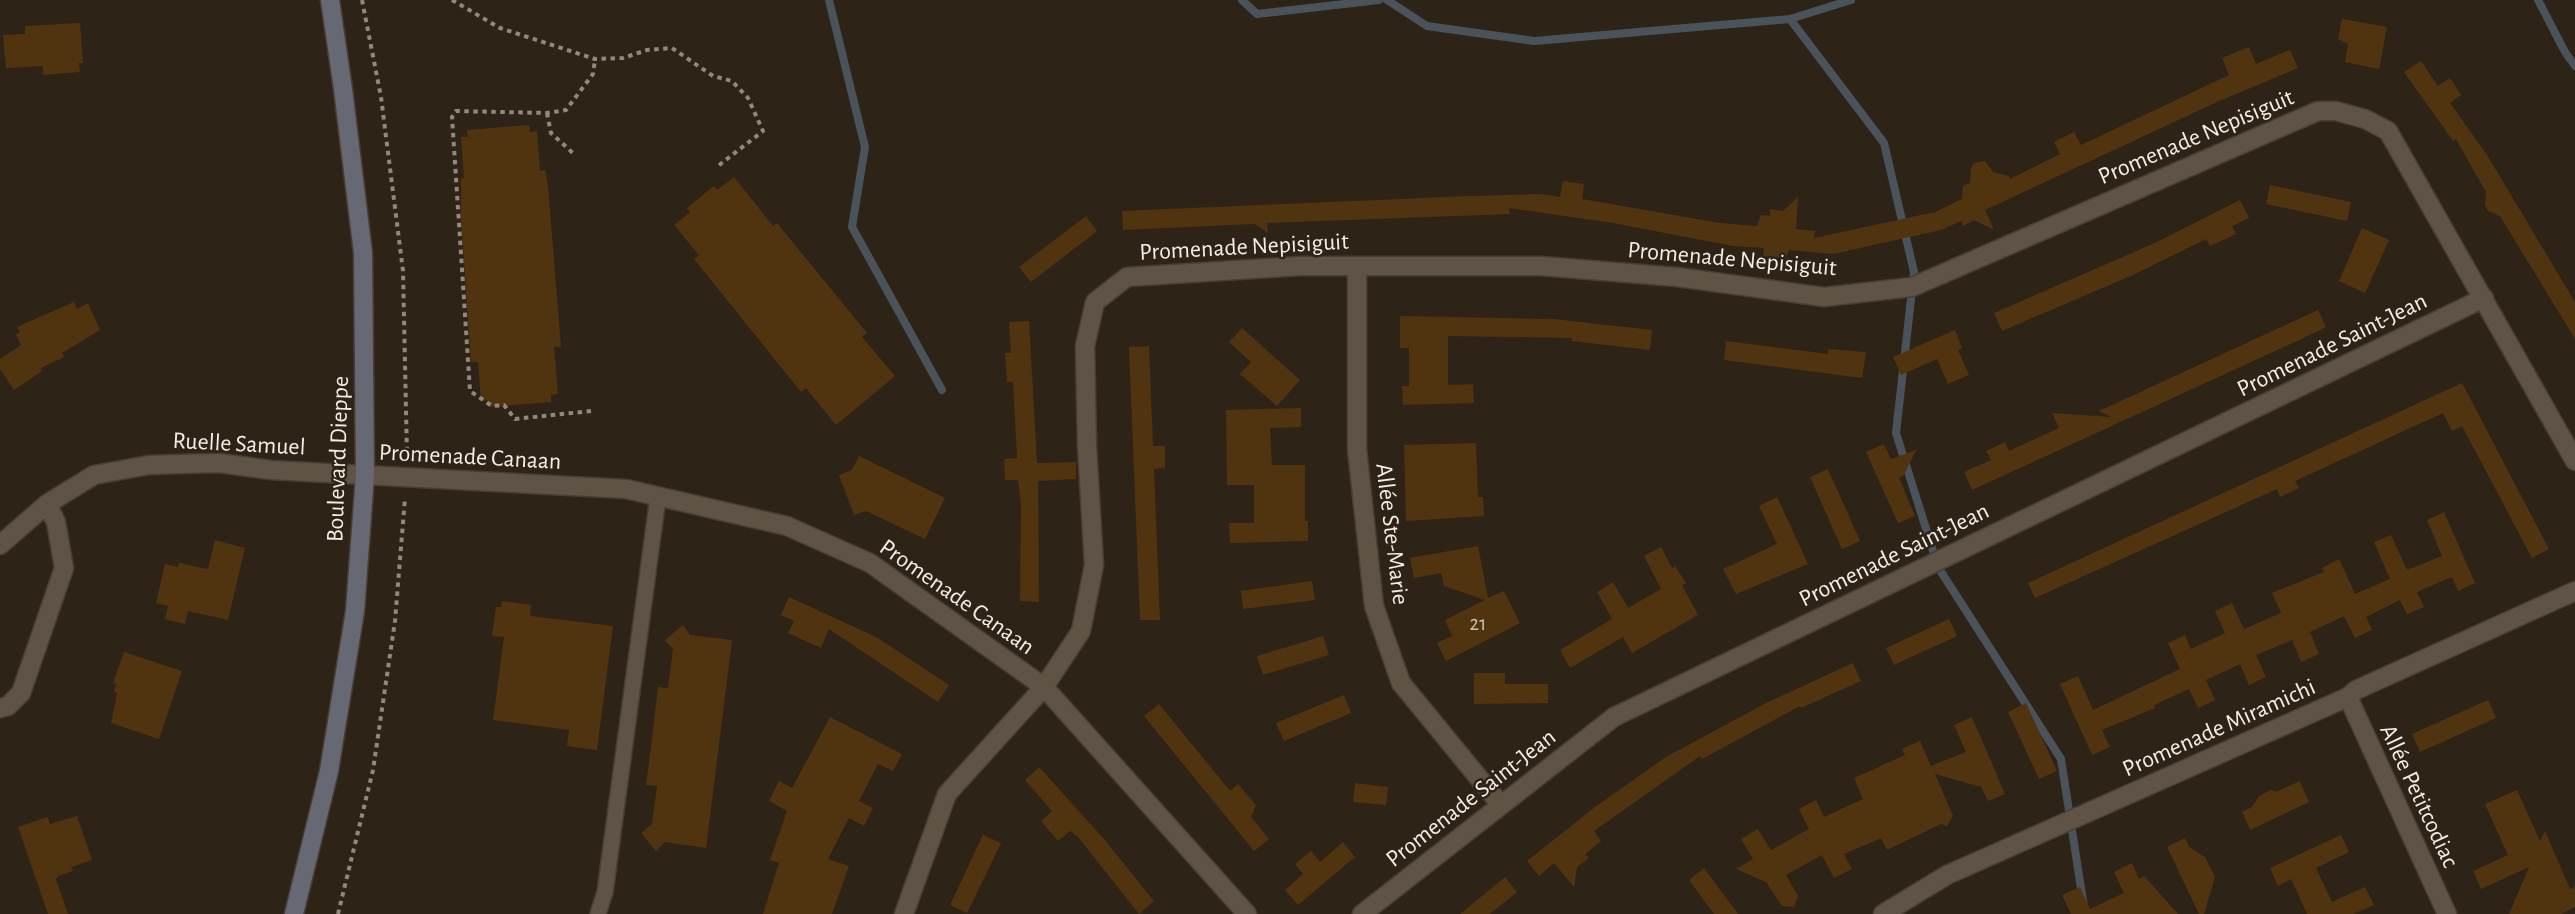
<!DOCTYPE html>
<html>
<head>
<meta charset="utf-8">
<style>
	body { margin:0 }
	canvas { display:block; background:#2e2317 }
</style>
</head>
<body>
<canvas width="2575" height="914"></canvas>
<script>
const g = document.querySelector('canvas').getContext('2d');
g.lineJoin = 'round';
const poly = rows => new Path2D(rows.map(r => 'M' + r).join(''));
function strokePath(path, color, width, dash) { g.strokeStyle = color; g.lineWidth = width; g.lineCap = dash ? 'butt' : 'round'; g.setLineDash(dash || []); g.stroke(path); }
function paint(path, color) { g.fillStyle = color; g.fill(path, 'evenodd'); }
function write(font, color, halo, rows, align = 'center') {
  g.font = font + ' "Alegreya Sans",sans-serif'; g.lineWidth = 5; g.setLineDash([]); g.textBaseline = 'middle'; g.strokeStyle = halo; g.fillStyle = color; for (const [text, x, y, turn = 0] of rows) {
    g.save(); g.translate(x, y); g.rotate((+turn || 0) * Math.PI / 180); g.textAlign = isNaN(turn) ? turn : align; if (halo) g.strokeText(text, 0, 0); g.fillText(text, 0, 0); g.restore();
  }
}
strokePath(poly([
	[829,0,865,147,852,227,942,390],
	[1242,0,1257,14,1379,0],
	[1387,0,1427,26,1534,41,1790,19,1851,0],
	[2538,0,2565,52,2575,66],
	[1790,19,1884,143,1914,272,1896,433,1938,567,2061,759,2085,914]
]), '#4a5359', 8);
paint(poly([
	[2342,19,2387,27,2379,69,2345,62,2348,44,2338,39],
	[80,23,83,63,79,63,80,72,43,75,43,66,6,68,3,35,25,34,25,26],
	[2249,47,2256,64,2290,50,2298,68,2217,102,1985,210,1994,230,1974,220,1963,226,1961,221,1941,230,1833,254,1789,250,1786,258,1763,256,1764,248,1733,246,1613,223,1509,208,1510,214,1267,223,1268,233,1255,224,1123,230,1122,211,1470,196,1541,194,1560,197,1563,181,1584,184,1582,199,1720,223,1757,226,1761,215,1770,216,1770,209,1783,211,1798,197,1796,229,1815,231,1814,238,1935,212,1962,199,1963,186,1970,183,1971,168,1974,163,1985,161,1993,172,2009,176,2010,179,2060,154,2054,142,2074,132,2081,145,2229,75,2222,58],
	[2421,61,2438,86,2450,78,2461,95,2450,103,2487,155,2575,302,2575,339,2500,216,2488,211,2485,205,2486,192,2456,139,2453,141,2404,72],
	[529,125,530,132,537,131,540,171,545,170,548,186,561,347,554,347,558,394,551,395,551,402,489,407,488,400,481,401,478,362,471,362,461,218,461,178,464,178,461,137,468,137,467,130],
	[734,177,773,226,777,223,867,333,862,337,895,376,836,425,806,388,801,392,694,259,699,255,674,225,690,212,687,208,714,186,717,190],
	[2270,185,2351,202,2347,221,2266,204],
	[2240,200,2249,218,2232,226,2236,234,2210,246,2206,239,2133,275,2002,331,1994,313,2157,242],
	[1086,216,1097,231,1031,282,1019,267],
	[2362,228,2389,240,2365,293,2339,281],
	[74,302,77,309,88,303,100,330,62,353,64,357,41,368,42,371,14,390,0,369,0,359,21,345,16,334,20,332,17,327],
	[2318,310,2326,327,2310,335,1972,490,1964,472,1991,460,1986,451,2005,442,2009,451,2059,428,2052,413,2111,417,2099,411],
	[1400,316,1553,319,1652,330,1650,350,1572,341,1572,338,1448,336,1448,385,1473,384,1474,403,1403,405,1402,386,1409,386,1409,348,1400,348],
	[1029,321,1037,463,1076,462,1076,479,1038,481,1039,602,1020,601,1021,504,1018,480,1005,480,1004,459,1017,458,1013,382,1007,382,1005,353,1011,353,1009,322],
	[1242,328,1300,380,1277,406,1240,374,1251,362,1229,342],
	[1955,330,1962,348,1958,350,1969,375,1948,384,1937,359,1901,375,1893,357],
	[1726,341,1828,354,1828,349,1866,352,1862,378,1724,360],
	[1149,346,1153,446,1165,446,1165,468,1154,469,1160,620,1140,620,1129,347],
	[2462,383,2549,549,2532,558,2462,426,2452,431,2443,413,2295,481,2299,488,2280,497,2277,489,2035,598,2028,583],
	[1301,408,1301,427,1270,428,1272,465,1305,465,1305,521,1308,521,1308,541,1230,543,1229,523,1254,523,1254,485,1227,485,1226,410],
	[1476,443,1478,497,1483,497,1484,516,1406,521,1404,445],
	[1884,444,1891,459,1916,450,1904,475,1899,478,1915,516,1898,523,1866,452],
	[859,456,945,498,925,539,866,511,854,515,839,475,852,470],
	[1828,469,1860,541,1842,549,1810,477],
	[1777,497,1808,564,1736,594,1723,569,1777,544,1759,506],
	[2444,512,2475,583,2458,591,2452,577,2417,592,2424,607,2407,614,2400,600,2366,617,2372,630,2355,638,2344,616,2310,632,2319,654,2301,662,2292,640,2256,655,2266,677,2249,685,2240,664,2206,680,2215,700,2198,708,2189,689,2154,705,2155,708,2102,730,2110,747,2092,755,2060,684,2078,676,2093,710,2180,669,2168,643,2185,635,2191,649,2225,633,2215,611,2232,603,2244,629,2281,613,2272,593,2324,572,2322,568,2339,559,2355,594,2390,579,2374,542,2391,535,2407,570,2442,556,2427,520],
	[215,540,245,548,228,620,188,611,185,624,165,619,168,606,156,603,165,564,178,567,179,563,208,569],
	[1478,546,1488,598,1504,591,1520,623,1446,661,1437,643,1452,636,1445,620,1485,600,1444,586,1441,573,1414,578,1410,558],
	[1661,547,1672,568,1675,566,1686,583,1682,585,1698,615,1632,653,1623,637,1570,668,1560,650,1612,619,1597,592,1613,582,1628,608,1661,589,1644,556],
	[1312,581,1315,600,1243,609,1241,591],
	[789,597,876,637,949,685,938,702,829,629,821,648,788,633,794,621,781,615],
	[502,601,531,605,530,616,613,626,597,750,567,746,569,730,493,720,504,637,492,636,496,607,501,607],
	[1949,619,1957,636,1894,665,1886,648],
	[683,625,690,635,732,640,706,848,665,842,656,851,641,833,652,824,657,786,646,785,651,747,658,687,668,688,673,649,665,640],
	[1323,636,1329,655,1263,675,1257,656],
	[124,652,182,671,159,739,111,723,117,693,114,692,116,684,113,683],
	[1853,663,1861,681,1801,708,1800,706,1702,759,1700,756,1594,831,1601,841,1585,854,1589,858,1577,867,1574,887,1554,863,1539,876,1527,861,1595,807,1666,757,1766,703],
	[1474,673,1505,673,1505,684,1548,684,1548,703,1474,704],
	[1344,695,1351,713,1284,741,1276,723],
	[2488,700,2496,718,2420,752,2412,734],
	[2026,703,2057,771,2039,779,2008,712],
	[1159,704,1230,791,1238,784,1256,805,1251,817,1269,839,1254,851,1144,716],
	[830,717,902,754,893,771,878,764,859,801,873,808,864,826,849,818,828,859,849,866,832,914,763,914,779,863,770,860,787,811,769,801,779,781,792,788],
	[1972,717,2005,794,1988,801,1981,787,1935,774,1953,816,1947,826,1941,824,1887,850,1881,838,1844,854,1852,869,1834,878,1822,855,1786,875,1798,896,1794,907,1782,906,1766,882,1736,869,1753,859,1741,839,1758,829,1771,850,1809,829,1799,809,1816,800,1824,817,1863,799,1854,778,1905,755,1902,749,1920,741,1931,766,1966,752,1954,725],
	[1039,767,1104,839,1154,901,1139,914,1078,837,1070,831,1058,841,1041,821,1052,811,1025,780],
	[2300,781,2309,802,2250,830,2242,812,2252,807,2259,796,2271,790,2276,792],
	[1355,783,1388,787,1386,805,1353,802],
	[2517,790,2540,841,2545,831,2570,889,2575,887,2575,907,2561,914,2509,914,2529,867,2481,889,2473,871,2508,855,2485,804],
	[77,816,92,860,71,867,73,871,58,876,56,879,68,914,48,914,18,827,48,817,50,824],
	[983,835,1001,843,967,913,950,905],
	[2341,835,2349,852,2316,868,2332,902,2365,887,2374,905,2353,914,2307,914,2291,879,2278,886,2270,868],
	[2185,838,2189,847,2205,857,2215,877,2204,914,2199,914,2167,847],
	[1343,842,1355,857,1298,905,1285,890,1303,874,1295,864,1311,851,1320,862],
	[2132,863,2139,879,2144,876,2178,914,2071,914,2062,895,2080,887,2090,909,2124,893,2114,872],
	[1704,868,1715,883,1738,914,1714,914,1689,880],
	[1505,877,1517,892,1490,914,1460,914]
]), '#50330f');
const service = poly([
	[598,914,605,892,658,497]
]);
const minor = poly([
	[1357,266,1357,449,1374,606,1401,683,1501,805],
	[0,545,47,504,94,475,149,465,180,464,219,463,271,470,626,489,787,526,870,563,1044,687,1247,914],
	[2348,697,2447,914],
	[0,708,8,706,21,693,64,568,56,522,47,504],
	[904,914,947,794,1044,687,1081,631,1094,565,1087,446,1085,346,1095,302,1127,277,1301,266,1541,266,1677,277,1824,297,1912,287,2318,111,2336,111,2365,119,2388,131,2575,461],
	[1362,914,1614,717,2484,298],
	[1883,914,1947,875,2348,697,2356,690,2575,591]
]);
const secondary = poly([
	[294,914,329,771,355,611,365,475,363,253,343,89,330,0]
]);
strokePath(service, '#473e35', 18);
strokePath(minor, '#473e35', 21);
strokePath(secondary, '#473e35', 21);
strokePath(poly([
	[362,0,381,97,403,271,407,457],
	[452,0,500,28,595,59,623,58,647,50,672,48,713,76,732,81,748,98,763,131,718,166],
	[547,113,551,133,575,155],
	[591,411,515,419,504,405,492,406,470,391,452,117,456,111,547,113,566,110,593,74,595,59],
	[338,914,373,770,395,621,405,498]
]), '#91887e', 4, [4.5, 4.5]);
strokePath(service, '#5f5346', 15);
strokePath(minor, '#5f5346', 18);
strokePath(secondary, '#666874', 18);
write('21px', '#ccbfb0', null, [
	["21",1478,624]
]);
write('24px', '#f5eee6', '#2e2317', [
	["Promenade Nepisiguit",2196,137,-23],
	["Promenade Nepisiguit",1244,247,-3],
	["Promenade Nepisiguit",1732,259,5],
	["Promenade Saint-Jean",2332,345,-26],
	["Ruelle Samuel",239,444,3],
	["Promenade Canaan",470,457,3],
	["Boulevard Dieppe",338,459,-88],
	["Allée Ste-Marie",1392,534,83],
	["Promenade Saint-Jean",1894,555,-26],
	["Promenade Canaan",957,597,35],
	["Promenade Miramichi",2219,728,-24],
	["Allée Petitcodiac",2419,796,65],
	["Promenade Saint-Jean",1471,798,-38]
]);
</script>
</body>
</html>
